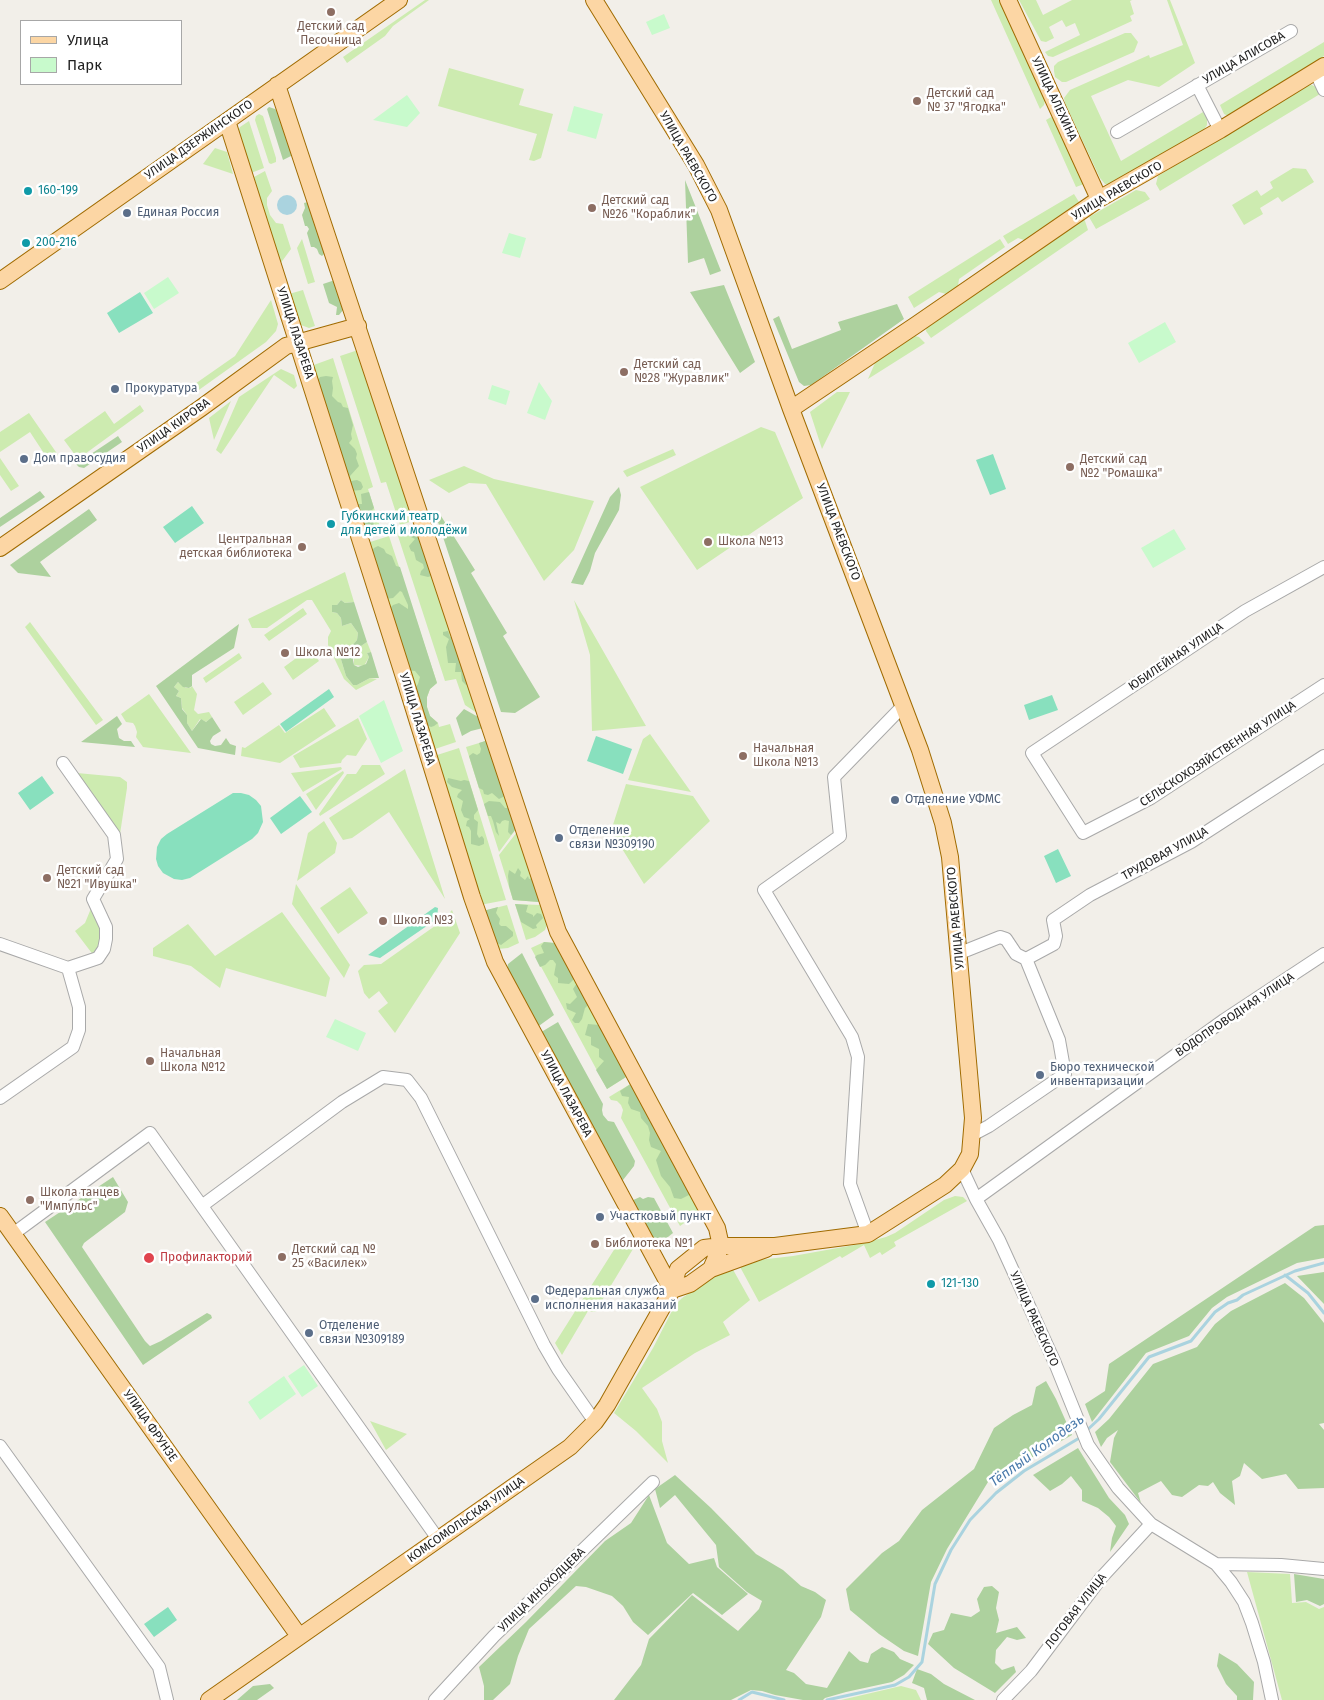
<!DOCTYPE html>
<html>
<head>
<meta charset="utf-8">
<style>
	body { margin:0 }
	#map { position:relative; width:1324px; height:1700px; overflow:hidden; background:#f2efe9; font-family:"Fira Sans",sans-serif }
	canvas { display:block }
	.legend { position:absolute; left:20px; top:20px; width:162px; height:65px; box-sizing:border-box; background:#fff; border:1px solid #a7a7a7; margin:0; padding:6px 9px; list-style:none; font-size:15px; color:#222 }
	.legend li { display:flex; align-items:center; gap:10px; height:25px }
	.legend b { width:25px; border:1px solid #a7a7a7 }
</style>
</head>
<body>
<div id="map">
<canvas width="1324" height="1700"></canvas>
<ul class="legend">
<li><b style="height:6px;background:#fcd6a4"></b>Улица</li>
<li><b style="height:14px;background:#c8facc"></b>Парк</li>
</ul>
</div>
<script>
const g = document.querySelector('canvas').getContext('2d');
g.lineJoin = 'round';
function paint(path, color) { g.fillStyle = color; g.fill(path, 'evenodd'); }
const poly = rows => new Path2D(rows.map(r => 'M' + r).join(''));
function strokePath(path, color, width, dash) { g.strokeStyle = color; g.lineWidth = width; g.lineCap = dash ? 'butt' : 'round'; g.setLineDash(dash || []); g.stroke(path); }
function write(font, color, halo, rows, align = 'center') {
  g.font = font + ' "Fira Sans",sans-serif'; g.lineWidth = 5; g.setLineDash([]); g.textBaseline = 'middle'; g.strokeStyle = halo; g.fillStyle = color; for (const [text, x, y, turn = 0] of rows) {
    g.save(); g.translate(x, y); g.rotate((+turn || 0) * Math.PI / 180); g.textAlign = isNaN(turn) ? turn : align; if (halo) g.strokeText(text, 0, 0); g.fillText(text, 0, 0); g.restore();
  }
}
paint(poly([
	[425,0,429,0,393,26,385,36,347,63,343,57],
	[991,0,1000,0,1045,100,1044,105,1040,109],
	[1019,0,1036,0,1043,15,1072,0,1132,0,1130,1,1134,14,1130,16,1132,21,1053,57,1048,56,1045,52,1080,35,1075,23,1066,27,1062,20,1049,27,1054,38,1046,42,1041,41],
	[1167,0,1170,0,1195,63,1159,87,1128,80,1091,96,1121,161,1203,112,1207,119,1207,125,1203,131,1113,185,1105,184,1100,178,1065,103,1064,98,1070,90,1149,55,1150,58,1183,45],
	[1125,33,1131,33,1138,42,1134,52,1066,82,1062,82,1055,77,1054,71,1054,66,1058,62],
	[1324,42,1324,56,1230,117,1224,114,1220,105],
	[449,68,524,89,519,105,553,114,541,158,534,161,529,160,537,134,438,106],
	[1312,85,1316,87,1320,94,1160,191,1156,184,1158,176,1305,86],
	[259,114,263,116,276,158,276,162,271,164,269,163,255,120,256,116],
	[1053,116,1084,184,1076,187,1046,120],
	[249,121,264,168,251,173,238,131,240,127],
	[215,148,227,152,233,174,203,164],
	[1293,168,1306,169,1314,182,1282,202,1278,197,1260,208,1263,214,1244,225,1232,205,1257,190,1261,196,1273,188,1270,182],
	[265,171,272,191,267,198,267,205,270,215,276,223,283,224,291,249,280,264,254,177],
	[1136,190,1145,192,1150,199,1096,229,1089,217],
	[1074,194,1079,202,1024,240,1018,238,1008,244,1003,236],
	[1084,218,1088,230,931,338,926,331,927,325],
	[302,239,315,282,308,284,297,248],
	[1000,239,1005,247,959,279,958,286,946,294,939,292,914,308,908,297],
	[303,290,315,326,309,328,301,325,296,317,289,294],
	[271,300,278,324,276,331,266,342,196,392,192,386,235,356],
	[915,336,919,337,925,343,868,379,875,363],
	[361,349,416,520,400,525,386,482,381,483,340,356],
	[333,358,373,487,368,489,382,533,365,538,311,366],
	[281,369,294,375,297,386,294,389,274,375,221,454,216,450,239,397],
	[837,392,850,392,822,449,810,412],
	[231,401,214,440,209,418],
	[140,405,144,411,78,459,64,440,105,411,114,424],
	[29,413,58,455,49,461,30,432,0,452,0,432],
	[761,427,775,432,803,498,697,570,640,487],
	[673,449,676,455,627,477,623,471],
	[0,458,19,486,11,491,0,475],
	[464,466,494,479,594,501,574,550,544,581,486,484,469,483,449,493,429,480],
	[418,526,480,715,465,705,456,679,445,681,397,533],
	[389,536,437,683,430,689,427,697,427,707,430,716,438,723,439,727,450,724,456,742,432,750,367,543],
	[345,572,354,602,345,603,341,600,337,605,332,605,332,612,337,613,341,618,342,626,351,623,358,633,357,640,351,648,355,650,367,642,371,652,367,653,369,657,364,666,354,665,354,654,348,652,340,656,346,676,353,685,357,685,370,678,377,679,356,690,344,679,328,645,328,637,331,631,312,600,307,600,267,628,252,628,248,619],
	[574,600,646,726,592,731,590,655],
	[303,608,307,614,269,641,264,635],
	[30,622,103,720,96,725,25,627],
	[310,648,319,661,293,680,284,667],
	[239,653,242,658,206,683,203,678],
	[178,682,186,688,190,688,192,686,197,694,194,710,198,714,209,712,212,717,206,722,200,719,192,731,187,723,187,715,182,708,181,698,176,696,179,691,174,687],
	[263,682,272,694,243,715,234,702],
	[149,694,191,753,143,747,136,737,137,732,135,726,133,723,126,722,121,714],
	[324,708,336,726,280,763,241,756,242,747,245,748,279,725,285,733],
	[358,718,367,739,356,756,347,755,342,760,341,763,300,768,293,756],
	[650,734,691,792,628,780,643,739],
	[489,740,516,829,499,852,466,747],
	[459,748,506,900,480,905,434,756],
	[362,765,380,765,385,774,320,816,319,814,347,774,356,774],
	[341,767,342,769,303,792,291,773],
	[405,769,445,899,389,812,352,838,343,840,329,818],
	[343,771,344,773,316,810,306,794],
	[77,773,120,777,127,782,127,788,120,834],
	[626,784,693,796,710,821,644,884,611,831],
	[324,821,337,843,335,853,297,881,308,833],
	[517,832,539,902,513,900,499,855],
	[296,884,350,965,344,978,292,904],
	[350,887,368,913,338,934,320,908],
	[515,904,541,905,546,920,547,925,545,930,535,937,526,940],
	[507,905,519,943,508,948,498,949,483,911],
	[92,906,103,928,102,943,94,956,75,931,85,923],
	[452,910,460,933,395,1033,378,1011,388,1003,379,991,369,999,364,993,358,971,364,965,381,964,442,921],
	[282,912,330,978,326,997,226,968,220,988,191,966,153,956,153,948,188,924,215,956],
	[544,942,554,943,558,947,626,1077,607,1089,531,948],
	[632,1083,700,1212,680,1226,621,1118,623,1110,621,1105,617,1101,611,1100,609,1097],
	[955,1196,963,1197,967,1201,894,1242,896,1246,882,1255,880,1252,870,1258,864,1245,842,1258,840,1256,759,1302,739,1265,750,1261,793,1256,860,1244,886,1237,895,1233,944,1200],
	[624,1234,633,1249,595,1312,588,1311,562,1355,555,1343],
	[731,1266,750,1300,723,1322,730,1335,695,1353,642,1388,657,1409,662,1422,662,1441,668,1463,636,1431,614,1413,653,1348,675,1305,682,1298],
	[370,1421,407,1434,386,1450],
	[1247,1572,1290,1574,1292,1603,1306,1602,1319,1609,1324,1607,1324,1700,1282,1700],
	[901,1686,916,1690,921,1700,841,1700]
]), '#cdebb0');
paint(poly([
	[269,107,275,109,280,114,293,155,283,160,267,109],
	[685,180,721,271,710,275,704,258,688,263],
	[308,202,327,255,324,254,322,256,319,254,317,249,314,247,311,247,307,233,309,229,307,226,305,226,302,215,305,208,304,203],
	[335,280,344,309,339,315,336,315,337,307,329,303,323,284],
	[724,285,755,362,740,373,690,292],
	[897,304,904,319,811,385,804,386,799,382,773,319,779,316,792,349,841,330,838,322],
	[326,376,333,377,332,381,333,388,332,396,338,402,341,403,343,407,348,408,353,425,351,434,352,439,349,443,355,449,357,454,356,458,359,466,350,476,351,481,357,480,361,482,363,487,361,490,350,491,316,382,320,377],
	[118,436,122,442,84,468,79,467,76,464],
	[619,487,621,495,619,510,595,553,590,571,583,585,571,583,610,497],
	[40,491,45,497,0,527,0,518],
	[369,492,374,508,370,512,374,525,372,529,362,529,356,509,358,504,362,504,361,494],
	[89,509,97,520,40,562,51,577,18,573,10,565],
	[441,516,475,570,471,573,507,633,503,636,540,697,515,713,501,712,437,519],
	[418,526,434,575,428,577,420,575,421,571,424,568,423,564,416,560,414,552,411,551,409,546,415,539,407,535,403,531],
	[378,546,384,549,386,553,392,556,396,566,400,567,437,683,430,689,427,697,427,707,430,716,438,723,434,726,431,727,427,725,422,707,418,705,413,691,418,684,420,677,415,671,407,670,388,610,393,605,399,603,408,609,408,605,402,592,400,591,393,598,385,599,370,554,374,548],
	[341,600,345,603,354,602,367,642,355,650,351,647,357,640,358,633,351,623,342,626,341,618,337,613,332,612,332,605,337,605],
	[239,624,234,648,192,675,192,686,189,688,183,687,178,682,174,687,179,691,176,696,181,698,182,709,187,715,187,723,192,731,201,719,206,722,212,717,221,731,213,736,210,741,211,744,215,746,221,745,226,738,230,744,236,746,235,755,198,748,156,686],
	[448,631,450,637,454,636,471,686,466,685,462,681,461,672,455,672,456,663,448,663,446,647,449,639,443,635,443,632],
	[348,652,354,654,353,660,354,665,358,667,366,664,369,657,367,653,371,652,379,678,370,678,357,685,353,685,346,676,340,656],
	[464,709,480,718,483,728,471,731,462,736,456,718],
	[117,716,122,724,117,729,119,738,124,741,131,741,135,747,81,742],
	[488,740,505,796,499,799,492,793,488,795,484,794,483,790,479,788,469,756,473,753,477,755,480,753,481,749,479,743],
	[448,778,461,781,464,780,469,781,478,810,474,815,474,819,478,822,477,834,479,838,482,836,484,839,484,844,479,846,471,844,471,831,469,827,466,826,467,821,470,819,464,817,461,810,463,801,457,797,458,794,462,790,452,787,447,782],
	[489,801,500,802,505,808,509,808,516,829,511,835,508,832,509,821,505,820,502,821,500,824,496,822,499,836,496,832,493,821,491,816,488,816,484,804],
	[518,868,521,872,520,876,525,880,528,876,529,879,532,878,539,902,513,900,509,886,508,876,509,870,515,874],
	[515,904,528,905,526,912,533,915,533,917,537,913,541,914,543,918,536,925,537,928,533,929,521,922],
	[498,907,496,913,500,919,499,924,501,926,506,926,513,932,513,936,501,945,497,943,494,944,483,911],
	[544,942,554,943,558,947,574,979,569,984,558,983,558,978,554,975,556,964,553,960,550,960,545,965,540,967,535,957,537,955,544,953,541,946],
	[522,953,554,1015,536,1028,507,970,508,964],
	[577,983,588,1005,585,1008,582,1019,579,1023,575,1023,572,1020,576,1013,567,1009,566,1003,570,1004,577,997,573,989],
	[558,1022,603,1104,602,1110,603,1115,608,1121,614,1122,635,1161,634,1166,623,1180,616,1178,538,1034],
	[588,1024,599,1025,626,1077,607,1089,596,1070,604,1061,599,1057,599,1049,591,1045,591,1037,585,1035],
	[632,1083,691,1194,681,1199,674,1198,670,1187,661,1176,656,1160,661,1151,651,1147,649,1140,650,1133,648,1126,641,1118,640,1112,631,1109,628,1103,629,1097,622,1096,620,1091],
	[113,1177,128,1202,125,1212,84,1243,82,1247,145,1341,150,1346,161,1341,207,1313,211,1315,212,1318,143,1365,45,1222],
	[640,1197,643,1199,648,1197,654,1198,673,1233,654,1248,631,1201],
	[1324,1225,1324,1258,1297,1263,1227,1297,1212,1308,1189,1336,1146,1353,1092,1422,1085,1404,1105,1391,1109,1364,1315,1226],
	[1324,1272,1324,1304,1297,1276],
	[1285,1283,1304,1298,1324,1323,1324,1423,1319,1424,1324,1430,1324,1488,1298,1489,1286,1474,1262,1479,1244,1463,1240,1476,1232,1481,1235,1505,1220,1493,1213,1482,1208,1486,1199,1485,1182,1497,1172,1495,1161,1481,1138,1493,1141,1503,1110,1462,1114,1438,1118,1430,1107,1438,1101,1447,1095,1432,1109,1419,1153,1364,1197,1347,1215,1324,1231,1311],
	[1046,1381,1056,1399,1072,1435,988,1482,947,1549,931,1582,918,1656,904,1651,879,1634,850,1610,846,1589,882,1553,899,1541,922,1510,974,1469,994,1428,1013,1415,1032,1405,1036,1387],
	[1078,1448,1109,1498,1125,1515,1129,1524,1110,1552,1112,1538,1116,1526,1109,1517,1098,1508,1082,1501,1082,1490,1071,1476,1062,1484,1050,1491,1033,1475],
	[675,1475,711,1508,756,1554,783,1570,801,1586,815,1592,826,1600,821,1617,786,1670,794,1673,806,1684,827,1688,849,1651,860,1661,868,1663,871,1654,882,1647,894,1652,900,1659,914,1665,904,1675,892,1682,846,1692,825,1698,823,1700,803,1700,775,1695,762,1691,751,1690,731,1700,614,1700,641,1665,649,1639,692,1595,738,1631,759,1609,762,1601,747,1592,719,1567,716,1545,675,1495,660,1508,655,1489],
	[649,1495,667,1543,689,1564,714,1558,717,1567,748,1594,722,1615,693,1593,648,1635,633,1622,623,1606,612,1596,586,1587,576,1586,529,1629,518,1656,510,1684,493,1700,484,1700,484,1686,479,1667,526,1622,605,1541,631,1523],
	[1294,1574,1324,1579,1324,1604,1320,1606,1307,1600,1296,1602],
	[992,1586,999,1592,996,1608,999,1620,996,1633,1017,1627,1026,1638,1017,1640,1007,1637,996,1650,995,1663,1002,1670,1014,1666,1016,1672,995,1693,954,1668,928,1644,933,1633,944,1630,951,1613,971,1617,980,1611,977,1599,984,1587],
	[1219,1653,1237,1664,1254,1682,1253,1700,1237,1700,1237,1696,1226,1684,1217,1666],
	[917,1669,931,1674,944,1684,975,1700,927,1700,924,1688,912,1683],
	[270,1684,274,1688,257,1700,237,1700,253,1686]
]), '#add19e');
paint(poly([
	[664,14,670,28,652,35,646,22],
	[407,95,420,113,407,127,373,120],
	[574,106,603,114,596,139,567,131],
	[509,233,526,238,520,258,502,253],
	[168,277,179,293,154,309,144,293],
	[1165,322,1176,342,1139,363,1128,343],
	[539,382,552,401,545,420,527,413],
	[492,385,510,391,506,405,488,399],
	[1174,529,1186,549,1153,568,1141,548],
	[384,700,403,751,381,763,359,716],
	[335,1019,366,1033,358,1051,326,1037],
	[304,1365,318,1386,302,1397,288,1376],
	[284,1376,296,1394,260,1420,248,1402]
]), '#c8facc');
paint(poly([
	[140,292,153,313,119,333,107,313],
	[993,454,1006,489,990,495,976,460],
	[192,506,204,523,175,543,163,527],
	[329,689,334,697,286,732,280,724],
	[1052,695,1058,710,1029,720,1024,705],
	[596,736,632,749,623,774,587,761],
	[42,776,54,793,30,810,18,793],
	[233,793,241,793,249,795,256,800,261,806,263,822,258,833,252,839,190,878,182,880,174,879,163,873,158,866,156,859,157,847,161,839,167,834],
	[300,796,312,812,281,834,270,818],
	[1058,849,1071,876,1056,883,1044,856],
	[435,907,438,908,437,919,380,958,368,955],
	[168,1607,177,1620,154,1637,144,1624]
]), '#88e0be');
paint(poly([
	'277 205a10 10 0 1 1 20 0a10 10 0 1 1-20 0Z'
]), '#aad3df');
strokePath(poly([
	[1285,1275,1308,1293,1324,1313],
	[1085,1432,1099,1419,1149,1357,1191,1341,1215,1312,1228,1303,1237,1300,1243,1295,1295,1271,1324,1263],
	[739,1700,752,1692,784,1700],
	[827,1700,895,1685,909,1677,922,1662,935,1584,951,1550,970,1520,996,1493,1024,1471,1081,1437]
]), '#aad3df', 3);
const minor = poly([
	[1315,71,1324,90],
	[1197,85,1220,130],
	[1117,132,1291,31],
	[1324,567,1245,611,1032,753,1083,833,1151,798,1324,685],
	[63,763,114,835,117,859,93,899,106,927,106,939,104,949,98,958,68,968],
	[0,944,68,968,79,1007,79,1030,73,1047,0,1098],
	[960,953,1000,937,1006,939,1016,954,1026,959,1059,1040,1065,1074,989,1126,972,1135],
	[1026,959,1054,944,1056,936,1053,920,1090,895,1191,842,1324,756],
	[962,1169,976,1199,999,1240,1055,1363,1088,1445,1118,1488,1151,1524,1216,1564,1231,1582,1244,1602,1252,1623,1264,1662,1272,1700],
	[976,1199,1224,1020,1324,954],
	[203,1205,342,1102,383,1077,407,1080,421,1098,544,1345,558,1369,595,1422],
	[13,1234,150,1133,438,1539],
	[868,1234,850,1184,858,1057,852,1037,764,890,840,836,834,777,903,706],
	[0,1446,159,1667,167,1700],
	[1216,1564,1281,1565,1324,1569],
	[435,1700,494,1636,653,1482],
	[1003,1700,1031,1671,1101,1578,1151,1524]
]);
const major = poly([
	[1008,0,1099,199],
	[277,85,558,932,717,1228,721,1246],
	[227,121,405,680,472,897,495,962,672,1290],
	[0,281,399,0],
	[791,409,916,325,1099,199,1220,130,1324,66],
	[0,548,201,408,286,346,358,326],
	[0,1216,299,1636],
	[711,1269,766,1249],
	[672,1290,690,1284,711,1269,721,1246],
	[209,1700,570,1447,595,1422,607,1405,672,1290,678,1269,704,1248,721,1246,775,1246,868,1234,945,1185,962,1169,970,1154,973,1118,950,857,943,823,920,750,791,409,719,210,696,165,594,0]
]);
strokePath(minor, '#a9a9a9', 14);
strokePath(major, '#a06b00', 18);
strokePath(minor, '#fff', 12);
strokePath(major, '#fcd6a4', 16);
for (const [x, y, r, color] of [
	[331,12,5,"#8d6e63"],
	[917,101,5,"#8d6e63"],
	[28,191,5,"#0f9aa8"],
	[592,208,5,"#8d6e63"],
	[127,213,5,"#5c6f8a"],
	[26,243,5,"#0f9aa8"],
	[624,372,5,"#8d6e63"],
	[115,389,5,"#5c6f8a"],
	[24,459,5,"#5c6f8a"],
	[1070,467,5,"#8d6e63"],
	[331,524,5,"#0f9aa8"],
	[708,542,5,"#8d6e63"],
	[302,547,5,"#8d6e63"],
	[285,653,5,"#8d6e63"],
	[743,756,5,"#8d6e63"],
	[895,800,5,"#5c6f8a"],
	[559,838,5,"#5c6f8a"],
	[47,878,5,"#8d6e63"],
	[383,921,5,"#8d6e63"],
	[150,1061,5,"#8d6e63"],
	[1040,1075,5,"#5c6f8a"],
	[30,1200,5,"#8d6e63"],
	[600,1217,5,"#5c6f8a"],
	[595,1244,5,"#8d6e63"],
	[282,1257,5,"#8d6e63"],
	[149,1258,6,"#e0444e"],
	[931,1284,5,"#0f9aa8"],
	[535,1299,5,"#5c6f8a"],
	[309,1333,5,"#5c6f8a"]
]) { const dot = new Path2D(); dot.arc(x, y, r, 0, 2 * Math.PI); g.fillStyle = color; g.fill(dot); strokePath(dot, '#fff', 2); }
write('12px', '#785e54', '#fff', [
	["Детский сад",331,27,"center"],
	["Песочница",331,41,"center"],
	["Детский сад",927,94],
	["№ 37 \"Ягодка\"",927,108],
	["Детский сад",602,201],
	["№26 \"Кораблик\"",602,215],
	["Детский сад",634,365],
	["№28 \"Журавлик\"",634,379],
	["Детский сад",1080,460],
	["№2 \"Ромашка\"",1080,474],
	["Центральная",292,540,"right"],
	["детская библиотека",292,554,"right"],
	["Школа №13",718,542],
	["Школа №12",295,653],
	["Начальная",753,749],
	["Школа №13",753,763],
	["Детский сад",57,871],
	["№21 \"Ивушка\"",57,885],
	["Школа №3",393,921],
	["Начальная",160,1054],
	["Школа №12",160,1068],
	["Школа танцев",40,1193],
	["\"Импульс\"",40,1207],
	["Библиотека №1",605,1244],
	["Детский сад №",292,1250],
	["25 «Василек»",292,1264]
], 'left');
write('12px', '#222', '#fff', [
	["УЛИЦА АЛИСОВА",1244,58,-30],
	["УЛИЦА АЛЕХИНА",1054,99,65],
	["УЛИЦА ДЗЕРЖИНСКОГО",199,140,-35],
	["УЛИЦА РАЕВСКОГО",688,157,60],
	["УЛИЦА РАЕВСКОГО",1117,191,-31],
	["УЛИЦА ЛАЗАРЕВА",295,333,72],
	["УЛИЦА КИРОВА",174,426,-35],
	["УЛИЦА РАЕВСКОГО",838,532,69],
	["ЮБИЛЕЙНАЯ УЛИЦА",1176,657,-34],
	["УЛИЦА ЛАЗАРЕВА",417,719,73],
	["СЕЛЬСКОХОЗЯЙСТВЕННАЯ УЛИЦА",1218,754,-33],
	["ТРУДОВАЯ УЛИЦА",1165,854,-29],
	["УЛИЦА РАЕВСКОГО",956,918,-95],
	["ВОДОПРОВОДНАЯ УЛИЦА",1235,1015,-34],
	["УЛИЦА ЛАЗАРЕВА",566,1094,62],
	["УЛИЦА РАЕВСКОГО",1034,1319,66],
	["УЛИЦА ФРУНЗЕ",150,1426,55],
	["КОМСОМОЛЬСКАЯ УЛИЦА",466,1520,-35],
	["УЛИЦА ИНОХОДЦЕВА",542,1590,-44],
	["ЛОГОВАЯ УЛИЦА",1076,1611,-52]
]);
write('12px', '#0d838f', '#fff', [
	["160-199",38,191],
	["200-216",36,243],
	["Губкинский театр",341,517],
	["для детей и молодёжи",341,531],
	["121-130",941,1284]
], 'left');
write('12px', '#4e5e75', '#fff', [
	["Единая Россия",137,213],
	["Прокуратура",125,389],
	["Дом правосудия",34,459],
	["Отделение УФМС",905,800],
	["Отделение",569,831],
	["связи №309190",569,845],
	["Бюро технической",1050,1068],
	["инвентаризации",1050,1082],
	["Участковый пункт",610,1217],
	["Федеральная служба",545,1292],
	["исполнения наказаний",545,1306],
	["Отделение",319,1326],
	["связи №309189",319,1340]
], 'left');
write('12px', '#be3a42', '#fff', [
	["Профилакторий",160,1258]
], 'left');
write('italic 14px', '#4a7aab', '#fff', [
	["Тёплый Колодезь",1037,1451,-36]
]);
</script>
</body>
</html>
